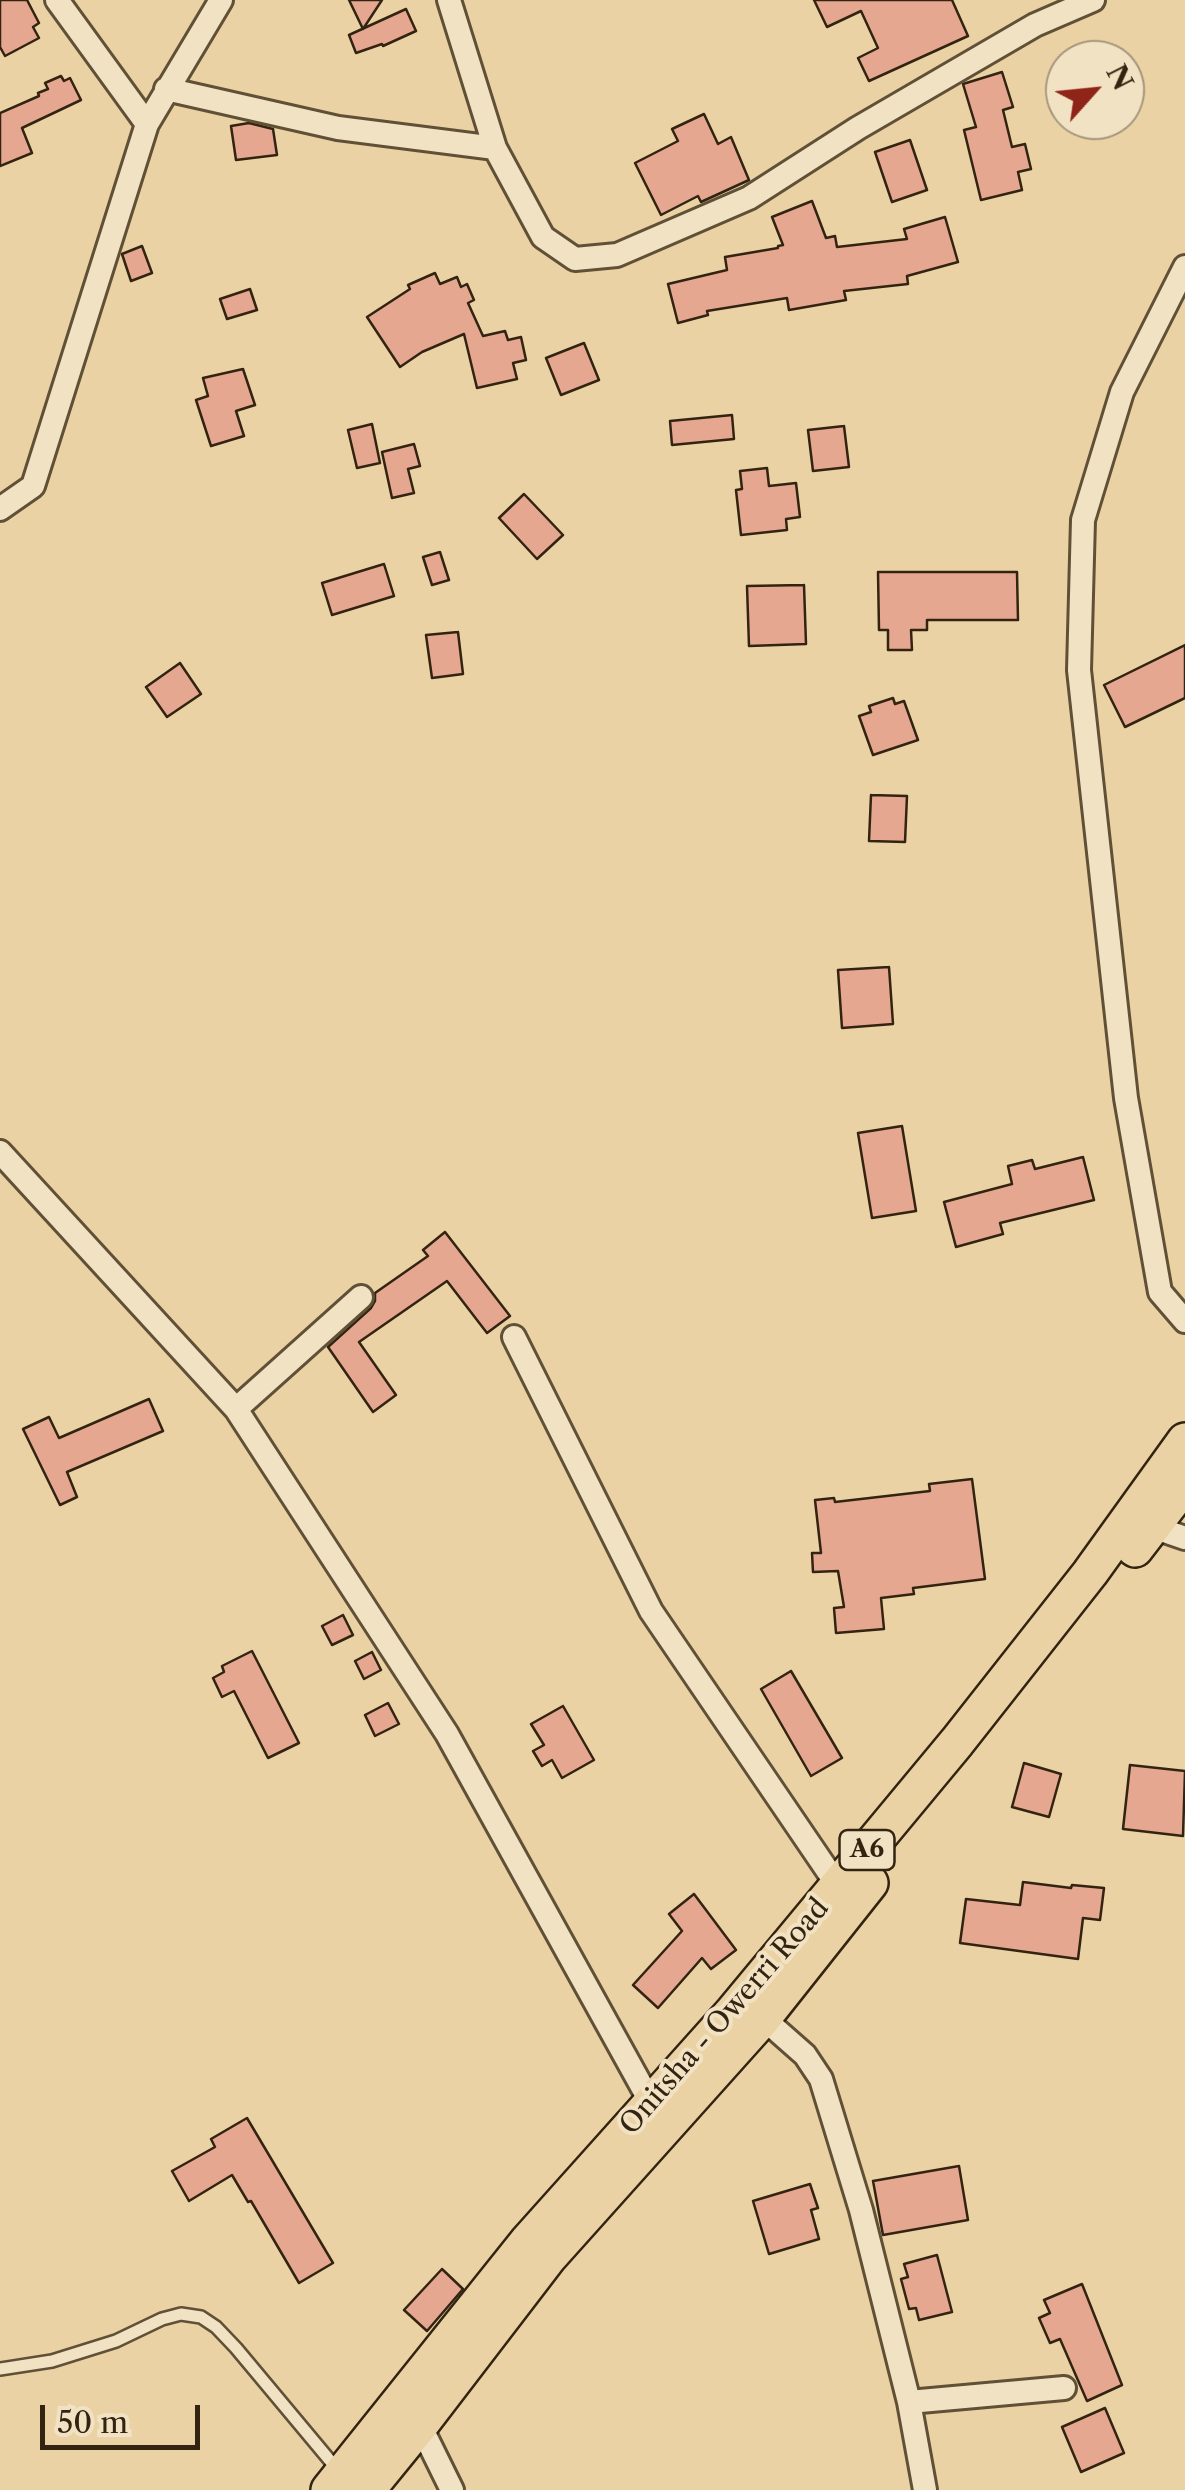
<!DOCTYPE html>
<html>
<head>
<meta charset="utf-8">
<style>
	body { margin:0 }
	#map { position:relative; width:1185px; height:2490px; overflow:hidden; background:#ebd2a5; font-family:"Libre Caslon Text",serif }
	canvas { display:block }
	.north { position:absolute; left:1045px; top:40px; width:100px; height:100px; box-sizing:border-box; background:#f2e2c4; border:2px solid #a5967c; border-radius:50%; rotate:63deg; font-size:28px; font-weight:700; line-height:40px; text-align:center; color:#322411 }
	.north::after { content:''; display:block; margin:auto; width:35px; height:45px; background:#8f2418; clip-path:polygon(50% 0,100% 100%,50% 72%,0 100%) }
	.scale { position:absolute; left:40px; top:2405px; width:160px; height:45px; box-sizing:border-box; border:5px solid #322411; border-top:0; padding-left:12px; font-size:30px; line-height:35px; white-space:nowrap; color:#322411; -webkit-text-stroke:8px #f2e2c4; paint-order:stroke }
</style>
</head>
<body>
<div id="map">
<canvas width="1185" height="2490"></canvas>
<div class="north">N</div>
<div class="scale">50 m</div>
</div>
<script>
const g = document.querySelector('canvas').getContext('2d');
g.lineJoin = 'round';
function paint(path, color) { g.fillStyle = color; g.fill(path, 'evenodd'); }
const poly = rows => new Path2D(rows.map(r => 'M' + r).join(''));
function strokePath(path, color, width, dash) { g.strokeStyle = color; g.lineWidth = width; g.lineCap = dash ? 'butt' : 'round'; g.setLineDash(dash || []); g.stroke(path); }
function write(font, color, halo, rows, align = 'center') {
  g.font = font + ' "Libre Caslon Text",serif'; g.lineWidth = 8; g.setLineDash([]); g.textBaseline = 'middle'; g.strokeStyle = halo; g.fillStyle = color; for (const [text, x, y, turn = 0] of rows) {
    g.save(); g.translate(x, y); g.rotate((+turn || 0) * Math.PI / 180); g.textAlign = isNaN(turn) ? turn : align; if (halo) g.strokeText(text, 0, 0); g.fillText(text, 0, 0); g.restore();
  }
}
const building = poly([
	[0,0,27,0,39,23,33,27,39,38,5,56,0,47,0,0],
	[349,0,382,0,363,29,349,0],
	[814,0,952,0,968,36,869,81,858,58,878,48,861,11,827,27,814,0],
	[406,9,416,31,383,46,382,44,356,53,349,35,406,9],
	[1002,72,1013,107,1003,110,1012,147,1025,144,1031,169,1018,172,1022,190,981,200,964,130,976,127,963,84,1002,72],
	[61,76,64,81,70,78,81,100,22,128,32,153,0,166,0,113,39,96,38,93,48,89,45,83,61,76],
	[704,114,718,144,731,137,749,180,701,202,698,196,661,215,635,163,678,141,672,129,704,114],
	[249,123,273,129,277,155,236,160,231,126,249,123],
	[910,140,927,190,892,202,875,152,910,140],
	[812,201,826,238,835,236,837,247,907,239,904,229,945,217,958,262,907,276,908,284,844,291,846,300,789,310,787,298,707,311,708,315,678,323,668,284,727,270,725,257,778,248,778,246,783,245,772,217,812,201],
	[142,246,152,273,131,281,122,254,142,246],
	[435,273,440,284,457,277,461,287,467,284,474,300,468,303,483,336,505,331,508,340,521,337,526,360,513,363,517,379,477,388,464,334,422,352,400,367,367,317,410,289,408,285,435,273],
	[250,289,257,310,227,319,220,299,250,289],
	[584,343,599,380,561,395,546,358,584,343],
	[243,369,255,405,236,411,244,436,211,446,196,400,208,396,203,378,243,369],
	[732,415,734,439,672,445,670,421,732,415],
	[372,424,380,463,357,468,348,430,372,424],
	[844,426,849,467,813,471,808,430,844,426],
	[414,444,420,466,408,469,414,493,392,498,382,452,414,444],
	[767,468,769,486,796,483,800,517,786,519,787,530,741,535,736,490,742,489,740,471,767,468],
	[524,494,563,535,537,559,499,518,524,494],
	[440,552,449,580,432,585,423,557,440,552],
	[384,564,394,596,332,615,322,583,384,564],
	[878,572,1017,572,1018,620,927,620,927,630,911,630,912,650,888,650,888,630,879,630,878,572],
	[804,585,806,644,749,646,747,586,804,585],
	[458,632,463,674,432,678,426,635,458,632],
	[1185,645,1185,698,1125,727,1104,685,1185,645],
	[180,663,201,694,167,717,146,687,180,663],
	[893,698,895,704,904,701,918,740,873,755,859,716,871,712,869,706,893,698],
	[871,795,907,796,905,842,869,841,871,795],
	[889,967,893,1024,842,1028,838,970,889,967],
	[902,1126,916,1211,872,1218,858,1133,902,1126],
	[1083,1157,1094,1200,1000,1223,1003,1234,956,1247,944,1202,1012,1184,1008,1166,1032,1160,1035,1169,1083,1157],
	[445,1232,510,1316,487,1333,447,1281,359,1342,396,1395,373,1412,328,1347,371,1308,375,1301,375,1293,428,1256,423,1250,445,1232],
	[149,1399,163,1431,67,1472,77,1497,60,1505,23,1429,49,1417,59,1438,149,1399],
	[972,1479,985,1579,913,1588,914,1594,881,1598,884,1629,836,1633,834,1608,844,1607,838,1571,813,1572,812,1553,821,1553,815,1500,834,1498,835,1502,930,1491,929,1484,972,1479],
	[343,1615,353,1635,332,1645,322,1626,343,1615],
	[252,1651,299,1743,268,1758,234,1691,222,1697,213,1678,224,1672,222,1666,252,1651],
	[372,1652,381,1670,364,1679,355,1661,372,1652],
	[791,1671,842,1758,811,1776,761,1689,791,1671],
	[388,1703,399,1724,375,1736,365,1715,388,1703],
	[563,1706,594,1760,562,1778,552,1760,542,1766,533,1751,544,1745,531,1724,563,1706],
	[1024,1763,1061,1774,1049,1817,1012,1807,1024,1763],
	[1130,1765,1185,1771,1183,1836,1123,1829,1130,1765],
	[1023,1882,1071,1888,1072,1885,1104,1888,1100,1920,1083,1918,1078,1959,960,1943,966,1899,1020,1905,1023,1882],
	[694,1894,736,1950,711,1969,702,1958,658,2008,633,1985,682,1931,669,1914,694,1894],
	[247,2118,333,2263,299,2283,251,2201,248,2202,232,2175,189,2201,172,2171,215,2147,211,2139,247,2118],
	[959,2166,968,2220,883,2235,873,2181,959,2166],
	[810,2184,818,2208,811,2210,819,2239,769,2254,753,2201,810,2184],
	[937,2255,952,2312,919,2320,916,2308,909,2309,901,2279,908,2277,904,2264,937,2255],
	[442,2269,463,2289,427,2331,404,2310,442,2269],
	[1082,2284,1122,2385,1087,2401,1060,2339,1050,2343,1039,2318,1050,2313,1044,2300,1082,2284],
	[1105,2408,1124,2453,1081,2472,1062,2427,1105,2408]
]);
paint(building, '#e6a791');
strokePath(building, '#322411', 2.5);
const service = poly([
	[0,2369,52,2361,116,2341,162,2319,181,2314,201,2317,216,2327,236,2348,337,2469]
]);
const minor = poly([
	[57,0,147,124],
	[449,0,495,148,543,237,575,259,617,255,749,198,858,128,1035,25,1093,0],
	[166,89,338,128,495,148],
	[1185,267,1122,392,1083,520,1079,670,1126,1098,1160,1292,1185,1321],
	[0,509,33,486,147,124,221,0],
	[0,1152,236,1409,447,1734,651,2103],
	[514,1337,651,1611,838,1886],
	[236,1409,361,1297],
	[1153,1527,1185,1538],
	[763,2018,805,2055,821,2079,861,2210,909,2402,925,2490],
	[909,2402,1064,2388],
	[420,2425,452,2490]
]);
const trunk = poly([
	[1135,1549,1185,1484],
	[329,2490,528,2241,733,2012,957,1742,1090,1573,1185,1441],
	[367,2490,420,2425,548,2258,763,2018,870,1883]
]);
strokePath(service, '#605036', 16);
strokePath(minor, '#605036', 28);
strokePath(trunk, '#322411', 40);
strokePath(service, '#f2e2c4', 11);
strokePath(minor, '#f2e2c4', 22);
strokePath(trunk, '#ebd2a5', 35);
for (const [x, y, w] of [
	[867,1850,55]
]) { const box = new Path2D(); box.roundRect(x - w / 2, y - 20, w, 40, 8); g.fillStyle = '#f2e2c4'; g.fill(box); strokePath(box, '#322411', 2.5); }
write('bold 25px', '#322411', null, [
	["A6",867,1850]
]);
write('28px', '#322411', '#f2e2c4', [
	["Onitsha - Owerri Road",725,2017,-49]
]);
</script>
</body>
</html>
